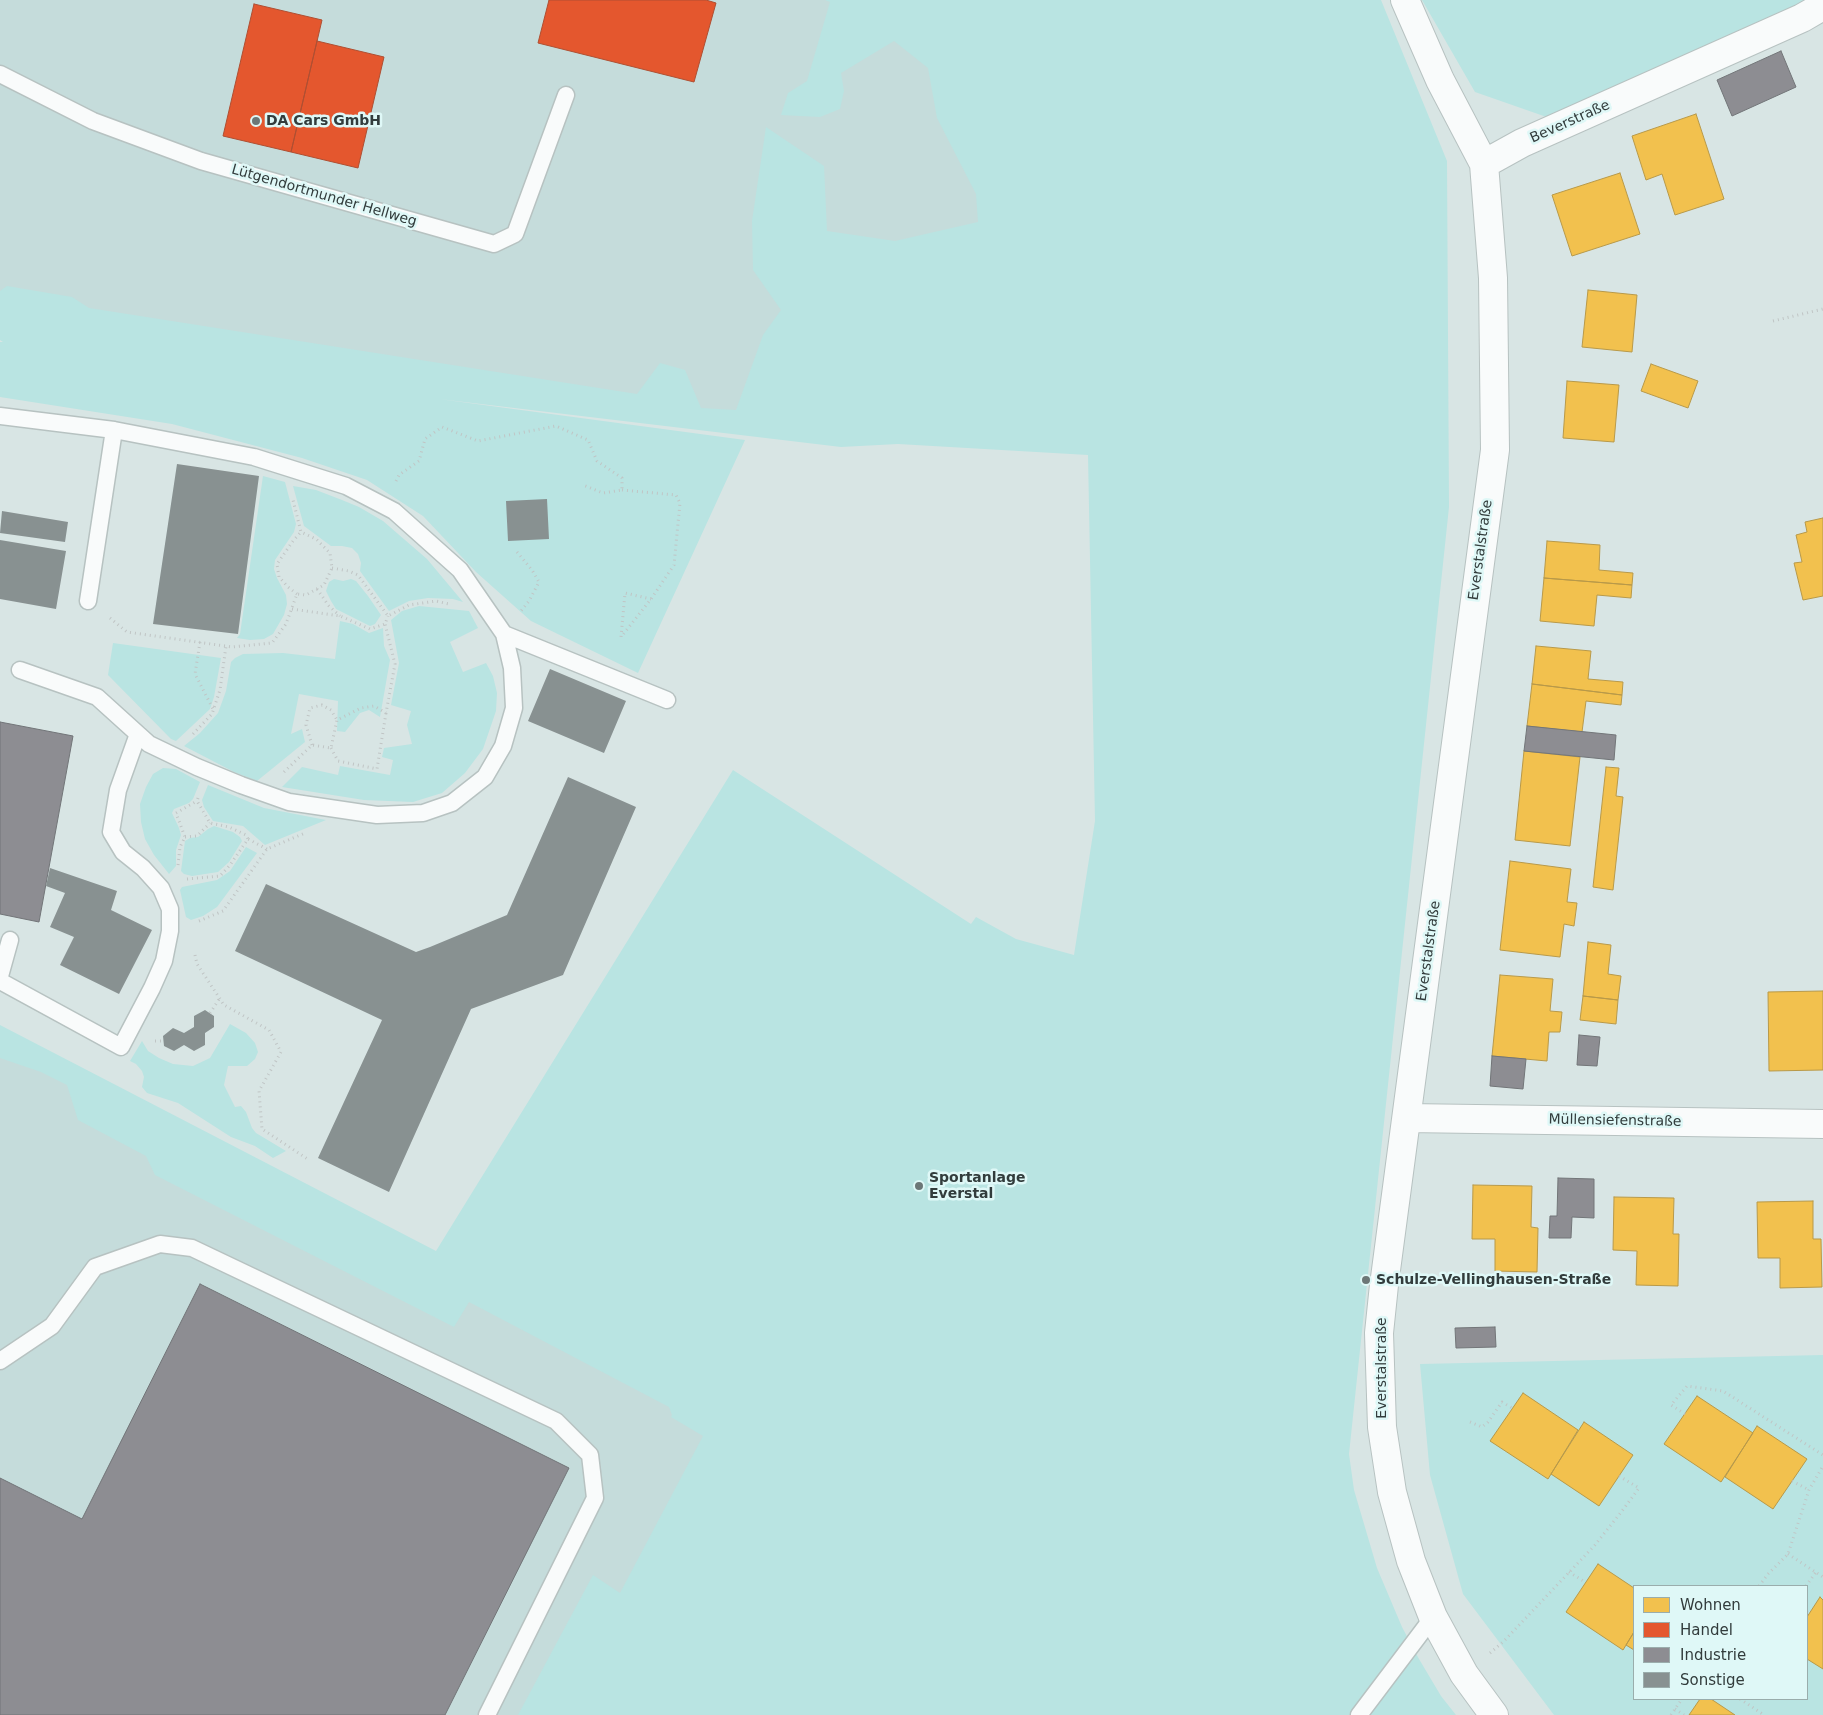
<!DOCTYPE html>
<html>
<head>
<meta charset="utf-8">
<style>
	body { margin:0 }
	#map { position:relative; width:1823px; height:1715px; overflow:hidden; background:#d8e5e4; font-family:"DejaVu Sans",sans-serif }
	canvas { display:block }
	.legend { position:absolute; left:1633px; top:1585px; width:175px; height:115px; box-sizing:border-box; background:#dff8f7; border:1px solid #9aadac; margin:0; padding:6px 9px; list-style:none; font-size:15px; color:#323c3c }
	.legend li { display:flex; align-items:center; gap:10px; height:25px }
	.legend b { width:25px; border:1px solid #9aadac }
</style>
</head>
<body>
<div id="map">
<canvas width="1823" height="1715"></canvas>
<ul class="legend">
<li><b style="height:14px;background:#f2c14e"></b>Wohnen</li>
<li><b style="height:14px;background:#e4572e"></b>Handel</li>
<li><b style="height:14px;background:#8d8d92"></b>Industrie</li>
<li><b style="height:14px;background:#889191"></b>Sonstige</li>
</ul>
</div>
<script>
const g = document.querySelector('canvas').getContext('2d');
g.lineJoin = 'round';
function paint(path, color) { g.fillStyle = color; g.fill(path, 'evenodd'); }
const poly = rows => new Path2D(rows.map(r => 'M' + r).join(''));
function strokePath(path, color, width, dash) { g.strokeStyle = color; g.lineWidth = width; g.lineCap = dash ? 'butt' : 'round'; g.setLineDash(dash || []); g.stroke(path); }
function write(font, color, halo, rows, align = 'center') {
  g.font = font + ' "DejaVu Sans",sans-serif'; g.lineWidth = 5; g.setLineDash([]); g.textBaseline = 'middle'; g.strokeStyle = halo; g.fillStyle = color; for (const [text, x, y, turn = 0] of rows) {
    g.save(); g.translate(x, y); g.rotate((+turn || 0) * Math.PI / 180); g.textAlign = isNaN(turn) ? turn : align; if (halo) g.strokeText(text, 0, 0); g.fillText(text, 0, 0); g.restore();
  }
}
paint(poly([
	[0,0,965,0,1012,240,844,435,0,310],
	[0,1034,685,1391,709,1438,555,1715,0,1715]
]), '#c5dcdb');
paint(poly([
	[825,0,1381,0,1447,161,1449,507,1349,1454,1354,1490,1377,1568,1402,1627,1419,1659,1441,1696,1456,1715,518,1715,593,1575,620,1593,703,1436,671,1417,672,1415,669,1407,469,1302,454,1327,155,1175,146,1156,78,1120,67,1085,41,1072,0,1058,0,1025,436,1251,733,770,971,924,976,917,1016,939,1074,955,1095,821,1088,455,898,444,841,447,439,399,745,440,638,673,531,621,476,572,423,516,367,480,302,458,172,424,0,397,0,342,3,342,0,340,0,291,7,286,72,297,89,308,637,394,660,363,685,370,701,408,736,410,763,335,781,310,753,270,752,221,766,127,824,166,827,231,895,241,978,222,976,194,937,118,928,68,894,41,841,73,844,91,840,109,820,117,781,115,788,93,807,81,830,2],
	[1422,0,1809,0,1558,121,1475,92],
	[263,476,285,482,296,524,294,532,275,560,274,569,277,578,286,595,287,604,284,615,273,634,264,639,250,640,237,638,240,634],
	[293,486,316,490,342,500,359,507,383,521,427,559,463,602,453,599,428,598,409,601,389,611,360,571,361,563,358,554,352,548,342,546,331,546,304,526],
	[334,579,343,581,351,579,356,581,368,596,381,615,375,624,370,626,336,609,331,601,326,591,329,582],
	[419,606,469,611,478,628,450,642,463,672,486,663,493,676,497,693,496,711,483,749,465,773,442,793,413,802,364,800,282,787,302,767,338,775,340,766,390,775,393,760,382,757,384,748,412,744,407,725,411,711,391,705,399,663,391,620,402,611],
	[340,621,353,624,369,633,383,628,384,646,390,660,380,717,369,710,360,713,345,732,337,731,338,701,299,694,291,734,302,729,305,742,257,781,234,772,184,746,200,733,218,713,226,691,231,662,235,658,243,654,283,653,335,659],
	[113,643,221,658,214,697,210,709,176,741,171,739,108,675],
	[163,768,176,769,200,782,193,799,189,803,174,809,172,813,179,828,181,835,176,850,176,866,169,874,154,855,145,839,141,822,140,804,146,787,153,774],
	[208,785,264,808,326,820,265,845,243,826,213,821,204,807,202,800],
	[214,826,233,832,240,837,242,841,229,862,218,872,192,876,184,874,181,871,185,841,190,838,198,837,208,829],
	[246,847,257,853,217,907,203,916,191,920,186,917,180,890,182,887,217,880,230,871],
	[230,1024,246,1033,255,1043,258,1052,255,1059,247,1066,228,1066,224,1085,235,1107,241,1106,246,1112,252,1128,256,1133,286,1151,273,1158,255,1146,231,1137,178,1103,147,1093,142,1087,144,1077,142,1071,136,1064,130,1061,142,1041,148,1051,159,1058,173,1064,193,1066,210,1058],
	[1823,1355,1823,1715,1554,1715,1463,1594,1430,1475,1420,1364],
	[1634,1586,1807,1586,1807,1699,1634,1699]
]), '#b9e4e2');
const homes = poly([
	[1696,114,1724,199,1675,215,1662,174,1646,180,1632,136,1696,114],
	[1620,173,1640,234,1572,256,1552,195,1620,173],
	[1588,290,1637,295,1632,352,1582,347,1588,290],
	[1651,364,1698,381,1688,408,1641,391,1651,364],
	[1567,381,1619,385,1614,442,1563,438,1567,381],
	[1823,518,1823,596,1803,600,1794,563,1802,562,1796,535,1807,532,1805,522,1823,518],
	[1547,541,1600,545,1599,570,1633,573,1632,585,1544,578,1547,541],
	[1544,578,1632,585,1631,598,1597,595,1594,626,1540,621,1544,578],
	[1536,646,1591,651,1588,679,1623,682,1622,695,1532,684,1536,646],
	[1532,684,1622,695,1621,705,1586,701,1582,732,1527,726,1532,684],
	[1524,751,1580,757,1570,846,1515,840,1524,751],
	[1606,767,1619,768,1616,796,1623,797,1613,890,1593,887,1606,767],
	[1510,861,1571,869,1567,902,1577,903,1574,926,1564,924,1560,957,1500,950,1510,861],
	[1588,942,1611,945,1608,974,1621,976,1618,1000,1583,996,1588,942],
	[1500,975,1553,979,1550,1011,1562,1012,1560,1032,1549,1032,1547,1061,1492,1056,1500,975],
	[1823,991,1823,1070,1769,1071,1768,992,1823,991],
	[1583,996,1618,1000,1616,1024,1580,1020,1583,996],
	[1473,1185,1532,1186,1531,1227,1538,1228,1537,1272,1495,1271,1495,1239,1472,1239,1473,1185],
	[1614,1197,1674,1198,1673,1234,1679,1234,1678,1286,1636,1285,1637,1251,1613,1250,1614,1197],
	[1813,1201,1813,1239,1821,1239,1822,1287,1780,1288,1780,1258,1758,1258,1757,1202,1813,1201],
	[1523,1393,1578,1430,1548,1479,1490,1441,1523,1393],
	[1697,1396,1753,1433,1721,1482,1664,1444,1697,1396],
	[1584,1422,1633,1455,1599,1506,1551,1474,1584,1422],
	[1757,1426,1807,1459,1773,1509,1725,1477,1757,1426],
	[1598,1564,1634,1588,1634,1632,1623,1650,1566,1612,1598,1564],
	[1820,1597,1823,1600,1823,1669,1807,1659,1807,1617,1820,1597],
	[1634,1632,1634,1650,1626,1645,1634,1632],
	[1700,1699,1711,1699,1735,1715,1689,1715,1700,1699]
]);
paint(homes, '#f2c14e');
strokePath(homes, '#b89949', 1);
const shops = poly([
	[549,0,706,0,716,3,694,82,538,43,549,0],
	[254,4,322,20,291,152,223,136,254,4],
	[317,41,384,57,358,168,291,152,317,41]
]);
paint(shops, '#e4572e');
strokePath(shops, '#af4f32', 1);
const industry = poly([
	[1781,51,1796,87,1732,116,1717,80,1781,51],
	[0,722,73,736,39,922,0,914,0,722],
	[1527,726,1616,735,1614,760,1524,751,1527,726],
	[1579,1035,1600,1037,1597,1066,1577,1065,1579,1035],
	[1492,1056,1526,1059,1523,1089,1490,1086,1492,1056],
	[1558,1178,1594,1179,1594,1218,1572,1217,1571,1238,1549,1238,1550,1216,1557,1216,1558,1178],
	[200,1284,569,1468,445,1715,0,1715,0,1478,82,1519,200,1284],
	[1495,1327,1496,1347,1456,1348,1455,1328,1495,1327]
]);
paint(industry, '#8d8d92');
strokePath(industry, '#727578', 1);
paint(poly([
	[177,464,259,476,238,634,153,624],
	[547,499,549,539,508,541,506,501],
	[2,511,68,522,65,542,0,533],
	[0,540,66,551,56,609,0,599],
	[550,669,626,701,604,753,528,721],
	[568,777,636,807,563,975,471,1009,389,1192,318,1158,382,1020,235,951,266,884,416,952,430,947,507,915],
	[50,868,117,891,111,910,152,930,119,994,60,965,74,937,50,927,65,893,46,886],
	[205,1010,214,1016,214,1027,205,1033,205,1045,194,1051,184,1045,174,1051,164,1046,163,1036,173,1028,184,1033,194,1027,194,1016]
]), '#889191');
const service = poly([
	[0,74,93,121,201,161,494,244,515,234,566,95],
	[0,416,114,430,254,457,346,486,394,511,460,570,504,634,512,668,514,708,503,746,485,777,452,803,423,813,377,815,289,802,241,785,197,767,149,744,97,697,20,670],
	[88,601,114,430],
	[504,634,667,700],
	[0,976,10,940],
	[0,981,121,1047,152,988,164,961,170,931,170,909,161,888,143,868,123,852,111,832,118,790,138,734],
	[0,1361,52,1326,95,1267,160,1244,192,1248,556,1421,590,1455,595,1498,487,1715],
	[1359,1715,1433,1617]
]);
const minor = poly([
	[1405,0,1440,80,1484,164,1493,278,1495,450,1384,1285,1379,1333,1382,1427,1392,1492,1411,1561,1433,1617,1464,1674,1494,1715],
	[1484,164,1522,143,1802,18,1823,6],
	[1407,1118,1823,1124]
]);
strokePath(service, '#b7c2c1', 19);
strokePath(minor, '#b7c2c1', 30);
strokePath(poly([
	[1773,321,1823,309],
	[396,481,399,475,419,461,425,439,442,427,478,441,556,426,588,440,597,461,622,478,622,490,603,493,583,485],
	[622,490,676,495,680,503,674,565,651,599,621,637,625,593,651,599],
	[517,552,532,570,539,582,529,601,521,611],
	[332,568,349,571,358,575,388,616,409,605,436,601,449,604],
	[317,589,329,606,340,616],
	[297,594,288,587,279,577,277,564,293,541,301,532],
	[292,609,340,616,370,629,385,624,388,616],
	[110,618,127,632,232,647,272,643,286,624,297,594,306,595,324,585,332,568,330,553,316,539,301,532,293,500],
	[200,642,195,674,213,709],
	[193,734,212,714,220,690,226,646],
	[312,745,306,725,310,708,322,705,331,710,337,720],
	[331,748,338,761,377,769,386,713],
	[284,772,312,745,331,748,337,720,361,708,374,706,386,713,395,664,385,624],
	[198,798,197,801,210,823,229,827,246,835,248,839],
	[185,837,197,836,210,823],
	[178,865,180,847,185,837,176,813,197,801],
	[187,879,220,876,230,865,248,839,267,849],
	[199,921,223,911,267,849,305,833],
	[195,955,197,964,224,1005,269,1030,281,1052,259,1091,262,1129,309,1160],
	[210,1013,220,998],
	[155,1041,163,1041],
	[1685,1414,1671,1405,1687,1386,1723,1391,1823,1455],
	[1470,1422,1482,1427,1488,1422,1502,1402,1512,1408],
	[1792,1481,1809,1490],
	[1788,1554,1823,1577],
	[1569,1572,1585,1582],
	[1759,1586,1768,1574,1788,1554,1809,1490,1823,1466],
	[1806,1586,1816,1572],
	[1807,1612,1809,1613],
	[1490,1653,1504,1641,1595,1545,1622,1511,1639,1488,1619,1476],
	[1740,1699,1764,1715],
	[1675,1709,1684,1715],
	[1671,1715,1682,1699]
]), '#c0c5c5', 3, [1, 4]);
strokePath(service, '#f9fbfb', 16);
strokePath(minor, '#f9fbfb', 28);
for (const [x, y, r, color] of [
	[256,121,5,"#6c7777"],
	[919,1186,5,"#6c7777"],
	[1366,1280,5,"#6c7777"]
]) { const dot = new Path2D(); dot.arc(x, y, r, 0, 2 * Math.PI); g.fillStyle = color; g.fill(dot); strokePath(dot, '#dff8f7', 2); }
write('bold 14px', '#323c3c', '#dff8f7', [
	["DA Cars GmbH",266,121],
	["Sportanlage",929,1178],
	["Everstal",929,1194],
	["Schulze-Vellinghausen-Straße",1376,1280]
], 'left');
write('14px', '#323c3c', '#dff8f7', [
	["Beverstraße",1570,122,-24],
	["Lütgendortmunder Hellweg",324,196,16],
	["Everstalstraße",1481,550,-82],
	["Everstalstraße",1429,951,-82],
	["Müllensiefenstraße",1615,1121,1],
	["Everstalstraße",1382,1368,-90]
]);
</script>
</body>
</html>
